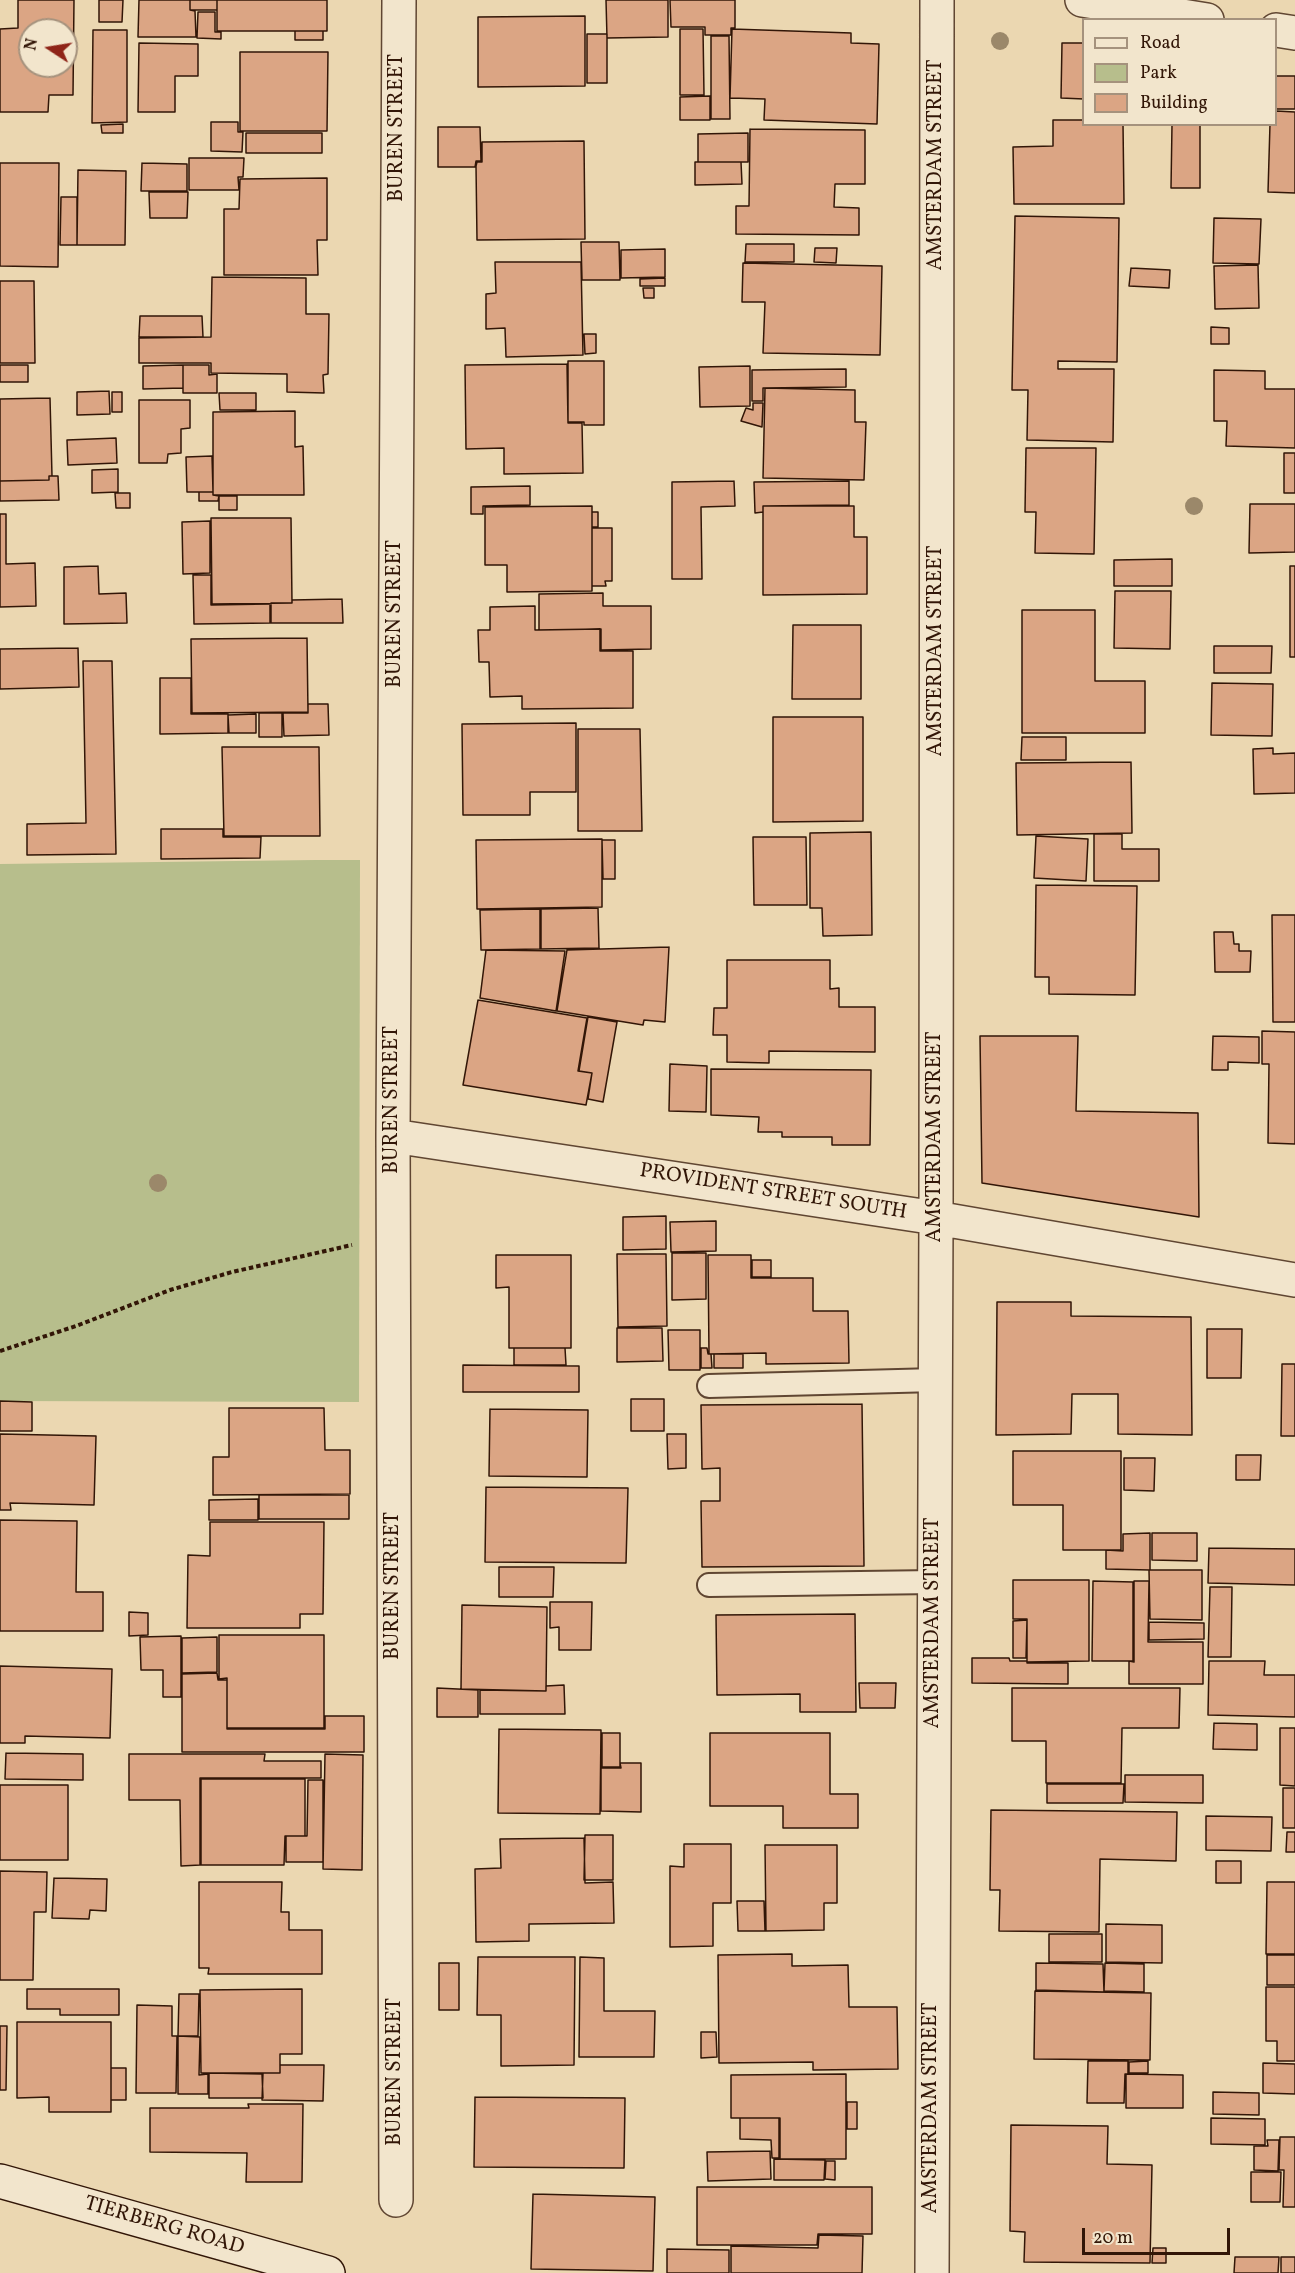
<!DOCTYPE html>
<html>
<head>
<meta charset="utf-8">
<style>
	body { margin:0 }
	#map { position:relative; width:1295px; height:2273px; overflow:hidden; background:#ebd7b1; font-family:Vollkorn,serif }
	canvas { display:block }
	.legend { position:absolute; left:1082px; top:18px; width:195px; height:108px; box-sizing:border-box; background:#f2e5cc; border:2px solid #a5927d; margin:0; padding:8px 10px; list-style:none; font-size:18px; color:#321607 }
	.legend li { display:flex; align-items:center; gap:12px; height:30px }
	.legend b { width:30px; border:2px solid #a5927d }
	.north { position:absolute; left:18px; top:18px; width:60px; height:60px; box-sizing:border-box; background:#f2e5cc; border:2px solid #a5927d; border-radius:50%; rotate:282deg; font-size:16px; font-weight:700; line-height:24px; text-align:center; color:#321607 }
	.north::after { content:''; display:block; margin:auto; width:21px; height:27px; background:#8f2418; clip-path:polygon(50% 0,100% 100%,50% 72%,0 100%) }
	.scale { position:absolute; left:1082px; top:2228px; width:148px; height:27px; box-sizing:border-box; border:3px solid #321607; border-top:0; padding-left:8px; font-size:18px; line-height:21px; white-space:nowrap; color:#321607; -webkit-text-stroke:4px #f2e5cc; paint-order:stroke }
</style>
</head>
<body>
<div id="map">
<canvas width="1295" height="2273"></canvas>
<ul class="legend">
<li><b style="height:8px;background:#f2e5cc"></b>Road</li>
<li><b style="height:16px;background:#b7be8c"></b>Park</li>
<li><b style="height:16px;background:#dba584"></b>Building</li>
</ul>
<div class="north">N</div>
<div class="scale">20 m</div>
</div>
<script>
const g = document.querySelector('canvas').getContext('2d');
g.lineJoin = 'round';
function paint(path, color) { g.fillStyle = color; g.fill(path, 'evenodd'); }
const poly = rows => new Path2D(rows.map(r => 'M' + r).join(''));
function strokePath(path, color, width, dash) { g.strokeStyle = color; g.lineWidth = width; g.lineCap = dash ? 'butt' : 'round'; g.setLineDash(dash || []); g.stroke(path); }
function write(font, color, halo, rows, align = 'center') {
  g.font = font + ' Vollkorn,serif'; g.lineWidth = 4.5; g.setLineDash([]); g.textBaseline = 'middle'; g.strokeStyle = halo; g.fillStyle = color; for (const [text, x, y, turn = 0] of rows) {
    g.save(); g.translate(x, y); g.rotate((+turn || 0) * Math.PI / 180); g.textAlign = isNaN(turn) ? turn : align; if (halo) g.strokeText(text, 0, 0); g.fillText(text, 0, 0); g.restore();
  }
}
paint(poly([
	[315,860,360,860,359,1402,0,1401,0,864]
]), '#b7be8c');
const building = poly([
	[18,0,74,0,73,95,49,95,48,112,0,112,0,29,18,28,18,0],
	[30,30,66,30,66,66,30,66,30,30],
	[99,0,123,0,122,22,99,22,99,0],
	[139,0,190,0,190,10,195,11,196,37,138,37,139,0],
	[190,0,217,0,217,10,190,10,190,0],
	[217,0,327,0,327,31,217,31,217,0],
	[606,0,668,0,668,37,607,38,606,0],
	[670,0,735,0,735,28,731,28,731,35,705,35,705,27,671,27,670,0],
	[198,12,215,12,215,32,221,32,221,39,197,38,198,12],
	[585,16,585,86,478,87,478,17,585,16],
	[680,29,703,29,704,95,680,95,680,29],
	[732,29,851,33,851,43,879,44,877,124,764,120,765,99,730,98,732,29],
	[93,30,127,30,127,122,92,123,93,30],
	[295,31,323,31,323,40,295,40,295,31],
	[587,34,607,34,607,83,587,83,587,34],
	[711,36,729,36,730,119,711,119,711,36],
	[139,43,198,44,198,76,175,76,175,112,138,112,139,43],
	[1062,43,1084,43,1084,99,1061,98,1062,43],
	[240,52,328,52,327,131,240,131,240,52],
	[1276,76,1295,76,1295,109,1276,109,1276,76],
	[710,96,710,120,680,120,680,97,710,96],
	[1276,111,1295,112,1295,193,1268,192,1270,124,1276,124,1276,111],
	[1053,120,1084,120,1084,124,1123,124,1124,204,1014,204,1013,147,1053,146,1053,120],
	[211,122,238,122,238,132,243,132,242,152,211,151,211,122],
	[123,124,123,133,102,133,101,125,123,124],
	[1200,124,1200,188,1171,188,1172,125,1200,124],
	[438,127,480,127,481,161,476,161,475,167,438,167,438,127],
	[750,129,865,130,865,184,835,184,834,207,859,208,859,235,736,234,736,206,749,206,750,129],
	[246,133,322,133,322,153,246,153,246,133],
	[748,133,748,162,698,162,698,134,748,133],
	[584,141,585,239,477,240,476,166,477,162,482,162,482,142,584,141],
	[189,158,244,158,243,177,238,177,239,190,189,190,189,158],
	[695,162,741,162,742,184,695,185,695,162],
	[0,163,59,163,58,267,0,266,0,163],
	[142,163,187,164,187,191,141,191,142,163],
	[78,170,126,171,125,245,77,245,78,170],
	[327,178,327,240,317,240,318,275,224,275,224,209,239,209,240,179,327,178],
	[149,192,188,192,187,218,150,218,149,192],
	[61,197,77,197,77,245,60,245,61,197],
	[1015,216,1119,218,1117,362,1058,361,1058,369,1114,369,1113,442,1027,440,1028,390,1012,390,1015,216],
	[1214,218,1261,219,1259,264,1213,263,1214,218],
	[581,242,619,242,620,280,582,280,581,242],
	[746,244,794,244,794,262,745,262,746,244],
	[815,248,837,248,836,263,814,262,815,248],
	[665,249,665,277,621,278,621,250,665,249],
	[495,262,581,262,583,355,506,357,505,328,486,329,486,294,496,293,495,262],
	[743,263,882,266,880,355,763,353,765,302,742,302,743,263],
	[1258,265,1259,308,1215,309,1214,266,1258,265],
	[1131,268,1170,270,1169,288,1129,286,1131,268],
	[212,277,306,278,306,314,329,314,328,374,323,375,324,393,287,392,287,374,211,373,211,363,139,363,139,338,211,337,212,277],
	[665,278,665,286,640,286,640,279,665,278],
	[0,281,34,281,35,363,0,363,0,281],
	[643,288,654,288,654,298,644,298,643,288],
	[140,316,202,316,203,337,139,337,140,316],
	[1211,327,1229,328,1229,344,1211,344,1211,327],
	[584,334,596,334,596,353,585,354,584,334],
	[568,361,604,361,604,425,584,425,584,422,568,422,568,361],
	[567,364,568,423,582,423,583,473,504,474,504,448,466,449,465,365,567,364],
	[0,365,28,365,28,382,0,382,0,365],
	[183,365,183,388,143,389,143,366,183,365],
	[183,365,209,365,209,375,217,374,217,393,183,393,183,365],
	[750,366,750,406,700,407,699,367,750,366],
	[846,369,846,387,763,388,763,401,752,401,752,370,846,369],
	[1214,370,1265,371,1265,389,1295,389,1295,448,1226,446,1227,421,1214,421,1214,370],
	[765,388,855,390,855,422,866,422,864,480,763,478,765,388],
	[109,391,110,414,77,415,77,392,109,391],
	[112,392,122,392,122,412,112,412,112,392],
	[219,393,256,393,256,410,220,410,219,393],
	[50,398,52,476,49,476,49,480,0,481,0,399,50,398],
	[139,400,190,400,190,428,181,429,181,453,168,454,167,463,139,463,139,400],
	[753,403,763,403,762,427,741,421,746,408,753,410,753,403],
	[295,411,295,447,303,446,304,495,213,495,213,412,295,411],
	[116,438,117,463,68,465,67,440,116,438],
	[1026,448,1096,448,1094,554,1035,553,1036,512,1025,512,1026,448],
	[1284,453,1295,453,1295,493,1284,493,1284,453],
	[212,456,213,492,187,492,186,457,212,456],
	[118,469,118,492,92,493,92,470,118,469],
	[49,476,58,476,59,500,0,501,0,481,49,480,49,476],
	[734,481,735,506,701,507,702,579,672,579,672,482,734,481],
	[849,481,849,505,763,506,763,512,755,513,754,482,849,481],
	[530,486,530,505,483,506,483,514,471,514,471,487,530,486],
	[199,492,213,492,213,495,219,496,218,501,199,501,199,492],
	[115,493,130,493,130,508,116,508,115,493],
	[219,496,237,496,237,510,219,510,219,496],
	[1250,504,1295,504,1295,552,1249,553,1250,504],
	[592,506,592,591,507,592,507,565,485,565,485,507,592,506],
	[763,506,854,506,854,537,867,537,867,594,763,595,763,506],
	[592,512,598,512,598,527,592,527,592,512],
	[0,514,6,514,6,564,35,563,36,606,0,607,0,514],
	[211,518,291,518,292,603,212,604,211,518],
	[210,521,210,573,183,574,182,522,210,521],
	[592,528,612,528,612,581,605,581,606,586,592,586,592,528],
	[1172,559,1172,586,1114,586,1114,560,1172,559],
	[98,566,99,594,126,593,127,623,64,624,64,567,98,566],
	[1290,566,1295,566,1295,657,1290,657,1290,566],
	[193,575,211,575,211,605,270,604,270,623,194,624,193,575],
	[1115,591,1171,591,1170,649,1114,648,1115,591],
	[603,593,603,606,651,606,651,649,601,650,601,629,539,630,539,594,603,593],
	[342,599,343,623,271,623,271,603,292,603,292,600,342,599],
	[535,606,535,630,600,629,600,651,633,651,633,708,522,709,522,696,490,697,489,662,479,662,478,630,490,630,490,607,535,606],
	[1022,610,1095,610,1095,681,1145,681,1145,733,1022,733,1022,610],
	[793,625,861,625,861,699,792,699,793,625],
	[307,638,308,712,192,713,191,639,307,638],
	[1214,646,1272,646,1271,673,1214,673,1214,646],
	[78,648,79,687,0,689,0,649,78,648],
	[83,661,112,661,116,854,27,855,27,824,86,823,83,661],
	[160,678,191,678,191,714,228,714,228,733,160,734,160,678],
	[1212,683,1273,684,1272,736,1211,735,1212,683],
	[308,704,328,704,329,735,284,736,283,713,308,713,308,704],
	[259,713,282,713,282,737,259,737,259,713],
	[256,714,256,733,229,733,228,715,256,714],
	[773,717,863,717,863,821,773,822,773,717],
	[576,723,576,792,530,792,530,815,463,815,462,724,576,723],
	[578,729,640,729,642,831,578,831,578,729],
	[1022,737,1066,737,1066,760,1021,760,1022,737],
	[222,747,319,747,320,836,224,836,222,747],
	[1273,748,1273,754,1295,753,1295,793,1254,794,1253,749,1273,748],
	[1131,762,1132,833,1017,835,1016,763,1131,762],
	[161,829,223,829,223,837,261,837,260,858,161,859,161,829],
	[871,832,872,935,823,936,822,908,810,908,810,833,871,832],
	[1094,834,1122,834,1122,849,1159,849,1159,881,1094,881,1094,834],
	[1036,836,1088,839,1086,881,1034,878,1036,836],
	[753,837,806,837,807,905,754,905,753,837],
	[602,839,602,907,477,909,476,840,602,839],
	[602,840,615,840,615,879,603,879,602,840],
	[1036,885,1137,886,1135,995,1049,994,1049,977,1035,977,1036,885],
	[598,908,599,948,541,949,541,909,598,908],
	[540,909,540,949,481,950,480,910,540,909],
	[1272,915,1295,915,1295,1022,1273,1022,1272,915],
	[1214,932,1233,932,1234,944,1239,944,1239,951,1251,951,1250,972,1215,972,1214,932],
	[669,947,665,1022,644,1020,643,1025,557,1011,567,950,669,947],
	[486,950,565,951,556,1011,480,998,486,950],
	[727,960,830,960,830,989,839,988,839,1007,875,1007,875,1052,769,1051,769,1063,727,1062,727,1035,713,1035,714,1008,727,1008,727,960],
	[478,1000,587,1018,578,1071,592,1073,586,1105,463,1085,478,1000],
	[588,1017,617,1022,603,1102,588,1099,592,1073,579,1071,588,1017],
	[1262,1031,1295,1032,1295,1144,1268,1143,1269,1064,1262,1064,1262,1031],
	[980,1036,1078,1036,1076,1111,1198,1113,1199,1217,982,1183,980,1036],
	[1213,1036,1259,1037,1259,1063,1228,1062,1228,1070,1212,1070,1213,1036],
	[670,1064,707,1066,706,1112,669,1111,670,1064],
	[711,1069,871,1070,870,1145,832,1145,832,1137,782,1137,782,1132,758,1132,759,1117,711,1115,711,1069],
	[666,1216,666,1249,623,1250,623,1217,666,1216],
	[716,1221,716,1251,671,1252,670,1222,716,1221],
	[672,1253,706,1253,706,1299,672,1300,672,1253],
	[617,1254,666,1254,667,1326,618,1327,617,1254],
	[496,1255,571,1255,571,1348,509,1348,509,1287,496,1288,496,1255],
	[708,1255,751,1255,751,1278,813,1278,813,1311,848,1311,849,1363,766,1364,766,1353,709,1354,708,1255],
	[752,1260,771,1260,771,1277,752,1277,752,1260],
	[997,1302,1071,1302,1071,1316,1191,1317,1192,1435,1118,1434,1118,1394,1072,1394,1071,1434,996,1435,997,1302],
	[617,1328,662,1328,663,1361,617,1362,617,1328],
	[1207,1329,1242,1329,1241,1378,1207,1378,1207,1329],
	[668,1330,700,1330,700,1370,669,1370,668,1330],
	[514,1348,565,1348,566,1365,514,1365,514,1348],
	[701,1348,707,1348,708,1354,711,1354,712,1368,701,1368,701,1348],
	[714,1354,743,1354,743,1368,714,1368,714,1354],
	[1282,1364,1295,1364,1295,1436,1281,1436,1282,1364],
	[463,1365,579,1366,579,1392,463,1392,463,1365],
	[631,1399,664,1399,664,1431,631,1431,631,1399],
	[0,1401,32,1402,32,1431,0,1431,0,1401],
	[862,1404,864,1566,702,1567,701,1501,720,1501,720,1468,702,1469,701,1405,862,1404],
	[229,1408,324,1408,325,1450,350,1450,350,1494,213,1495,213,1457,229,1457,229,1408],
	[490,1409,588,1410,587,1477,489,1476,490,1409],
	[0,1434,96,1436,94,1505,10,1503,11,1510,0,1510,0,1434],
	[667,1434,686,1434,686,1468,668,1469,667,1434],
	[1013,1451,1121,1451,1121,1550,1063,1550,1063,1505,1013,1505,1013,1451],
	[1236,1455,1261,1455,1260,1480,1236,1480,1236,1455],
	[1124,1458,1155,1458,1154,1491,1124,1490,1124,1458],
	[486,1487,628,1488,626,1563,485,1562,486,1487],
	[259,1495,349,1495,349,1519,259,1519,259,1495],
	[258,1499,258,1520,209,1520,209,1500,258,1499],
	[0,1520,77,1521,76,1592,103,1592,103,1631,0,1631,0,1520],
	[210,1522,324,1522,323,1614,300,1614,300,1628,187,1628,188,1555,210,1556,210,1522],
	[1150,1533,1150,1570,1106,1569,1106,1550,1123,1551,1123,1534,1150,1533],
	[1152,1533,1197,1533,1197,1561,1152,1560,1152,1533],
	[1209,1548,1295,1549,1295,1585,1208,1583,1209,1548],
	[499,1567,554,1567,553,1597,499,1597,499,1567],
	[1149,1570,1202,1570,1202,1620,1150,1619,1149,1570],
	[1013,1580,1089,1580,1089,1661,1027,1662,1027,1619,1013,1619,1013,1580],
	[1093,1581,1133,1582,1133,1661,1092,1661,1093,1581],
	[1134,1581,1149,1581,1148,1642,1203,1642,1203,1684,1129,1684,1129,1661,1134,1662,1134,1581],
	[1210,1587,1232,1587,1231,1657,1208,1657,1210,1587],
	[550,1602,592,1602,591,1650,559,1650,559,1627,550,1628,550,1602],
	[462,1605,547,1607,546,1691,461,1689,462,1605],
	[129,1612,148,1613,148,1635,129,1636,129,1612],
	[855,1614,856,1712,800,1712,800,1694,717,1695,716,1615,855,1614],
	[1027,1620,1026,1658,1013,1658,1013,1621,1027,1620],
	[1149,1622,1204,1623,1204,1639,1149,1640,1149,1622],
	[219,1635,324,1635,324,1728,227,1728,227,1678,219,1679,219,1635],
	[181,1636,181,1697,163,1697,163,1670,141,1670,140,1637,181,1636],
	[217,1637,217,1672,182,1673,182,1638,217,1637],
	[972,1658,1009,1658,1010,1661,1027,1661,1027,1663,1068,1663,1068,1684,972,1683,972,1658],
	[1209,1661,1265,1661,1264,1675,1295,1675,1295,1717,1208,1715,1209,1661],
	[0,1666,112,1669,110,1738,25,1736,25,1743,0,1743,0,1666],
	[217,1673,218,1680,227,1680,227,1729,325,1729,325,1716,364,1716,364,1752,182,1752,182,1674,217,1673],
	[859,1683,896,1683,895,1708,860,1708,859,1683],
	[564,1685,565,1714,480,1714,480,1690,546,1691,546,1686,564,1685],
	[437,1688,478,1690,478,1717,437,1717,437,1688],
	[1012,1688,1180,1688,1179,1728,1122,1728,1121,1783,1046,1783,1046,1741,1012,1741,1012,1688],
	[1214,1723,1257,1724,1257,1750,1213,1749,1214,1723],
	[1280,1728,1295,1728,1295,1786,1280,1785,1280,1728],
	[499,1729,601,1730,600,1814,498,1813,499,1729],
	[602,1733,620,1733,620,1767,602,1767,602,1733],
	[710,1733,830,1733,830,1794,858,1794,858,1828,783,1828,783,1806,710,1806,710,1733],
	[6,1753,83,1754,83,1780,5,1779,6,1753],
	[129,1754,265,1754,264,1761,321,1761,321,1778,200,1778,200,1865,181,1866,180,1800,129,1800,129,1754],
	[325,1754,363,1755,362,1870,323,1869,325,1754],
	[620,1763,641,1763,641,1812,601,1811,601,1768,621,1768,620,1763],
	[1125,1775,1203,1775,1203,1803,1125,1802,1125,1775],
	[201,1779,305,1779,305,1836,285,1836,284,1865,201,1865,201,1779],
	[308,1780,323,1780,323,1862,286,1862,286,1836,307,1836,308,1780],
	[1047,1784,1124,1784,1123,1803,1047,1803,1047,1784],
	[0,1785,68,1785,68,1860,0,1860,0,1785],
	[1283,1788,1295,1788,1295,1828,1283,1828,1283,1788],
	[991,1810,1177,1812,1176,1861,1100,1859,1099,1932,999,1931,1000,1890,990,1890,991,1810],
	[1206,1816,1272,1817,1271,1851,1206,1850,1206,1816],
	[1287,1832,1295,1832,1295,1852,1286,1852,1287,1832],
	[585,1835,613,1835,613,1880,584,1880,585,1835],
	[584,1838,585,1883,613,1882,614,1923,529,1924,529,1941,476,1942,475,1869,501,1868,500,1839,584,1838],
	[684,1844,731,1844,731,1903,713,1903,713,1946,670,1947,670,1866,684,1867,684,1844],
	[765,1845,837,1845,837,1903,824,1903,824,1930,766,1931,765,1845],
	[1216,1861,1241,1861,1241,1883,1216,1883,1216,1861],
	[0,1871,47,1872,46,1912,34,1912,33,1980,0,1980,0,1871],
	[54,1878,107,1879,106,1911,90,1910,89,1919,52,1918,54,1878],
	[199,1882,282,1882,281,1912,289,1912,289,1930,322,1930,322,1974,208,1974,209,1968,199,1968,199,1882],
	[1267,1882,1295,1882,1295,1954,1266,1954,1267,1882],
	[737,1901,764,1901,765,1931,738,1931,737,1901],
	[1106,1924,1162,1925,1162,1963,1106,1962,1106,1924],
	[1049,1934,1102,1934,1102,1962,1049,1962,1049,1934],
	[792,1954,792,1966,848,1965,849,2007,897,2007,898,2069,813,2070,813,2062,719,2063,718,1955,792,1954],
	[1267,1955,1295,1955,1295,1985,1267,1985,1267,1955],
	[478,1957,575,1957,574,2065,501,2066,501,2015,477,2015,478,1957],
	[580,1957,604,1958,604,2011,655,2011,654,2057,579,2057,580,1957],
	[439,1963,459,1963,459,2010,439,2010,439,1963],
	[1036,1963,1103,1964,1104,1992,1036,1990,1036,1963],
	[1105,1963,1144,1964,1144,1992,1104,1991,1105,1963],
	[1266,1987,1295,1987,1295,2061,1277,2061,1277,2041,1266,2041,1266,1987],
	[27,1989,119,1989,119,2015,60,2015,60,2009,27,2009,27,1989],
	[302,1989,302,2054,280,2054,280,2073,201,2073,200,1990,302,1989],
	[1035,1991,1151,1993,1150,2060,1034,2059,1035,1991],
	[179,1994,199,1994,198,2036,178,2036,179,1994],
	[137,2005,172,2006,172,2036,177,2036,176,2093,136,2093,137,2005],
	[17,2022,111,2022,111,2112,49,2112,49,2097,17,2098,17,2022],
	[0,2026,7,2026,6,2090,0,2090,0,2026],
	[701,2032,716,2032,717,2057,701,2058,701,2032],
	[178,2036,200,2037,199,2075,208,2074,208,2094,178,2094,178,2036],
	[1088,2061,1128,2061,1128,2074,1125,2074,1124,2103,1087,2103,1088,2061],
	[1148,2061,1148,2073,1129,2073,1129,2062,1148,2061],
	[1263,2063,1295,2064,1295,2094,1263,2093,1263,2063],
	[280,2065,324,2065,323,2101,262,2100,263,2073,280,2073,280,2065],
	[111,2068,126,2068,126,2100,111,2100,111,2068],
	[209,2073,262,2074,263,2098,209,2098,209,2073],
	[846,2074,846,2159,780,2159,780,2118,731,2118,731,2075,846,2074],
	[1126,2074,1183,2075,1183,2108,1126,2108,1126,2074],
	[1213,2092,1259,2093,1259,2115,1213,2114,1213,2092],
	[475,2097,625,2098,624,2168,474,2167,475,2097],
	[847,2102,857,2102,857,2129,847,2129,847,2102],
	[248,2104,303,2104,302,2182,246,2182,247,2153,150,2152,150,2108,249,2108,248,2104],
	[740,2118,779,2118,779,2158,772,2158,771,2140,740,2139,740,2118],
	[1211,2118,1265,2119,1265,2145,1211,2144,1211,2118],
	[1011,2125,1108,2126,1107,2164,1152,2165,1150,2263,1024,2262,1025,2232,1010,2231,1011,2125],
	[1280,2137,1295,2137,1295,2207,1283,2207,1284,2170,1279,2170,1280,2137],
	[1267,2140,1279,2140,1278,2171,1254,2170,1254,2146,1268,2146,1267,2140],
	[770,2151,771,2179,708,2181,707,2152,770,2151],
	[774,2159,825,2160,824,2180,774,2180,774,2159],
	[826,2161,835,2161,835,2180,825,2179,826,2161],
	[1251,2172,1281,2172,1280,2202,1251,2202,1251,2172],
	[697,2187,872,2187,872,2234,818,2234,817,2245,697,2245,697,2187],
	[533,2194,655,2197,653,2271,531,2269,533,2194],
	[819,2235,863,2236,862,2273,731,2273,731,2246,818,2248,819,2235],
	[1153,2248,1166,2248,1166,2263,1152,2263,1153,2248],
	[667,2249,729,2250,729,2273,667,2273,667,2249],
	[1235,2257,1279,2257,1278,2273,1234,2273,1235,2257],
	[1281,2257,1295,2257,1295,2273,1281,2273,1281,2257]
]);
paint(building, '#dba584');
strokePath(building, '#321607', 1.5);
const lane = poly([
	[709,1386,936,1380],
	[709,1585,935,1582]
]);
const street = poly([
	[1082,0,1207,20],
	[1276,30,1295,33],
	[393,1136,936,1218,1295,1280],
	[396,2200,393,1136,399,0],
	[932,2273,936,1218,937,0]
]);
const secondary = poly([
	[0,2181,328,2273]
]);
strokePath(lane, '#604632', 26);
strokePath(street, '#604632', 36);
strokePath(secondary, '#321607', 36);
strokePath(poly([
	[0,1351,76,1326,170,1290,232,1272,352,1245]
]), '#321607', 4, [4.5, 3]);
strokePath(lane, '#f2e5cc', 22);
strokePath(street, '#f2e5cc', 33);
strokePath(secondary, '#f2e5cc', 33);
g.fillStyle = '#9b886a';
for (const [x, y] of [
	[1000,41],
	[1194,506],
	[158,1183]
]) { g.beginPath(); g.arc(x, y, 9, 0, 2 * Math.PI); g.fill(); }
write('21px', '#321607', '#f2e5cc', [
	["BUREN STREET",398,128,-90],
	["AMSTERDAM STREET",937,165,-90],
	["BUREN STREET",396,614,-90],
	["AMSTERDAM STREET",937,651,-90],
	["BUREN STREET",393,1100,-90],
	["AMSTERDAM STREET",936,1137,-90],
	["PROVIDENT STREET SOUTH",773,1193,9],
	["BUREN STREET",394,1586,-90],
	["AMSTERDAM STREET",934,1623,-90],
	["BUREN STREET",396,2072,-90],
	["AMSTERDAM STREET",932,2108,-90],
	["TIERBERG ROAD",164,2227,16]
]);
</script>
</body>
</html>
